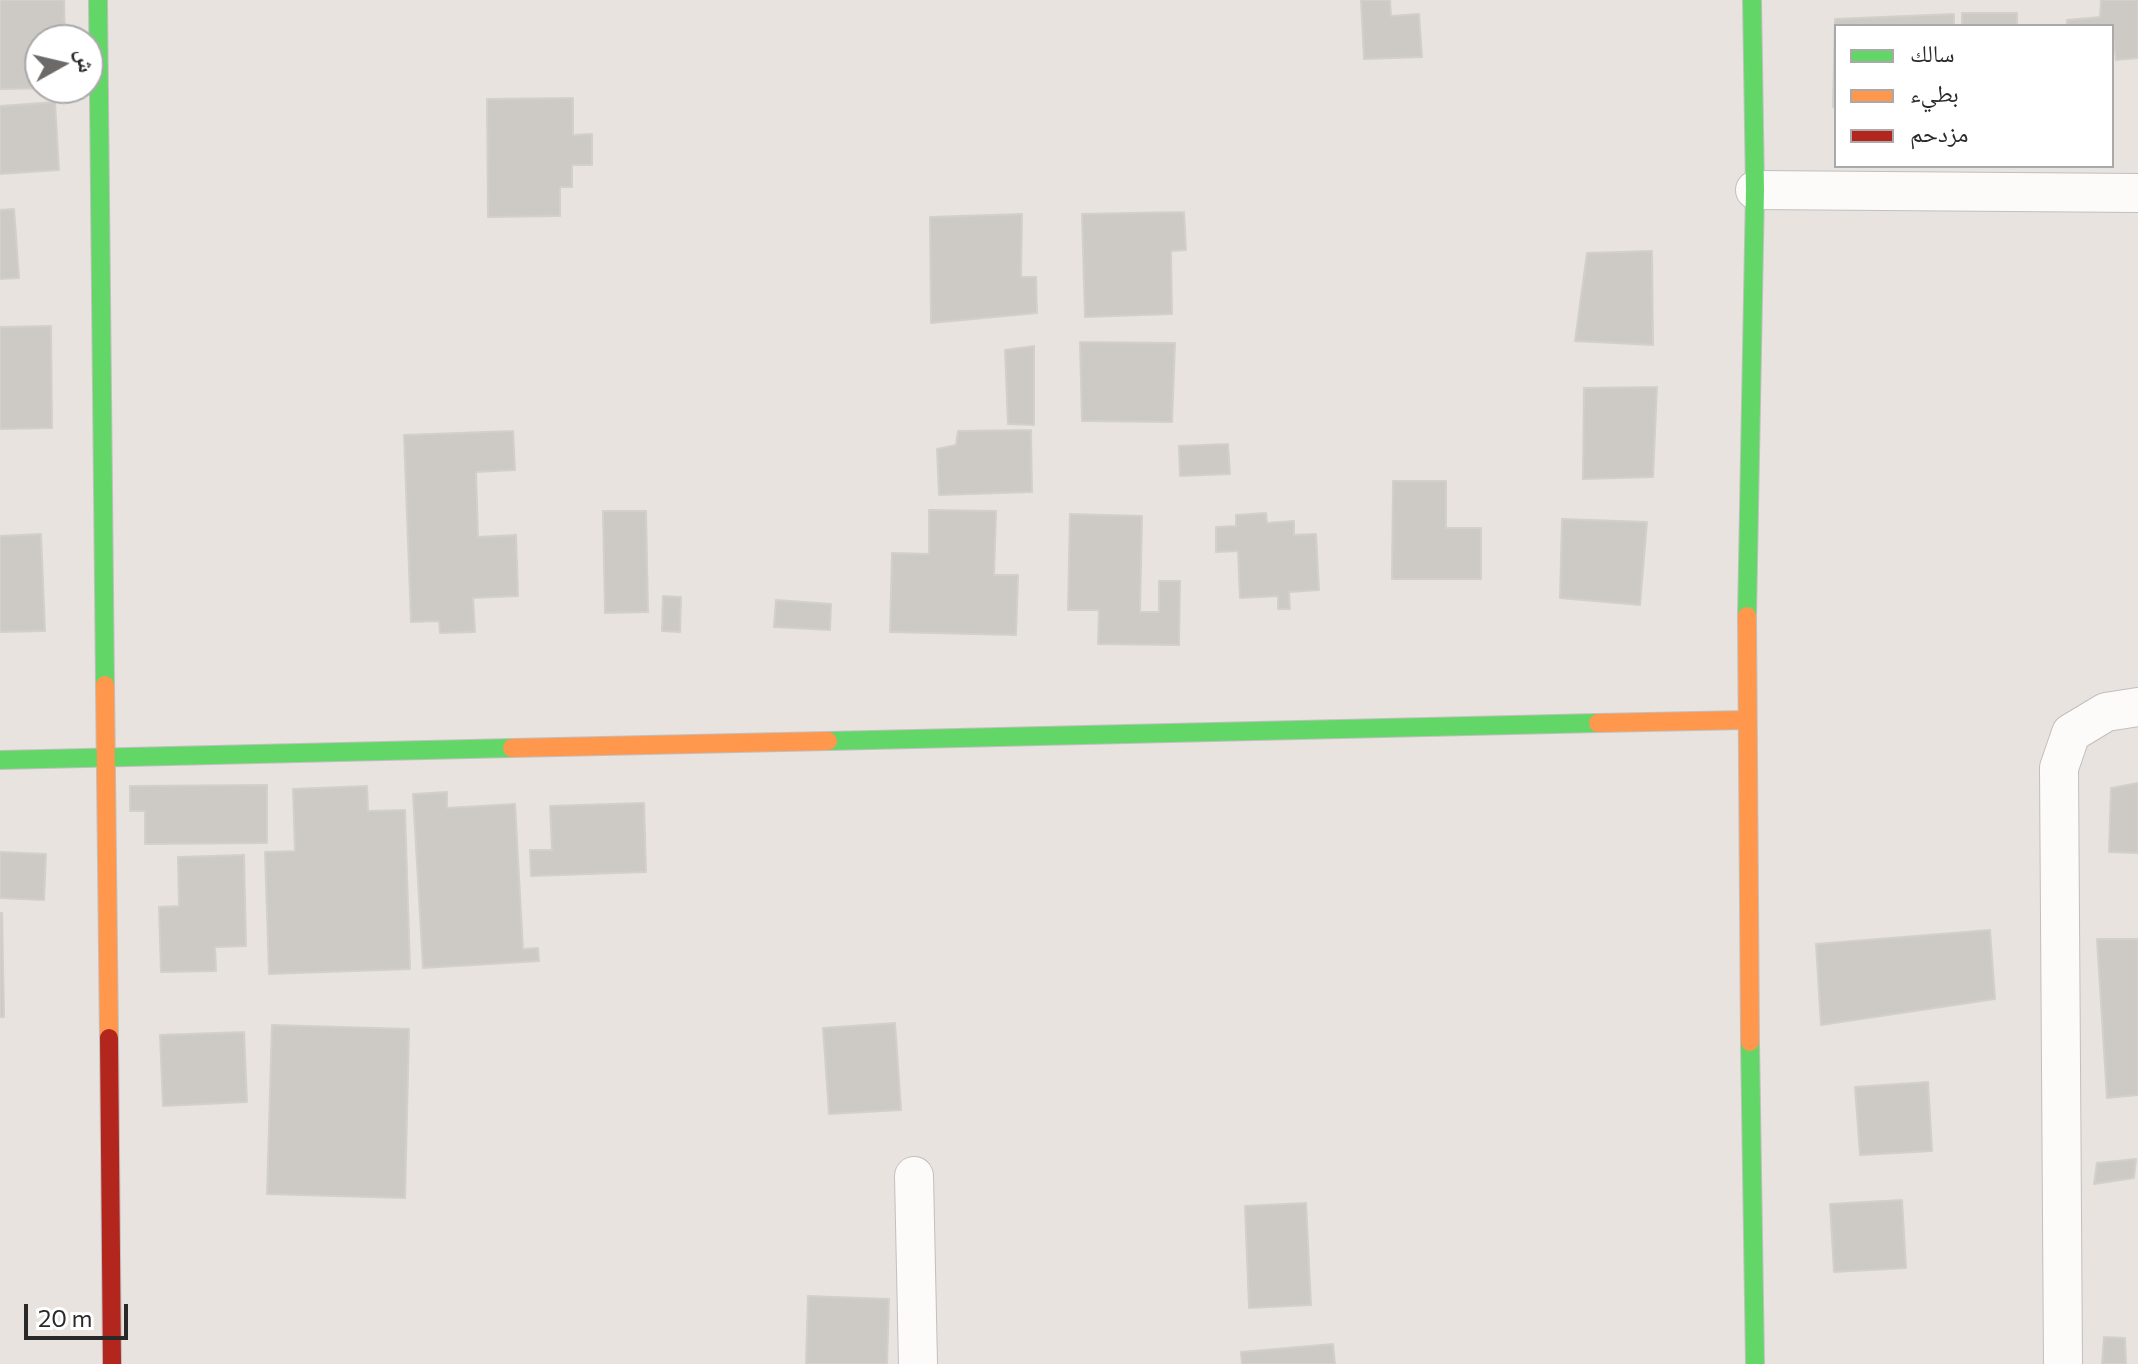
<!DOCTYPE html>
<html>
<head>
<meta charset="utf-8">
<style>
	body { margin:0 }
	#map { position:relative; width:2138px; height:1364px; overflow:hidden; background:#e8e3de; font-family:Commissioner,"Noto Naskh Arabic",sans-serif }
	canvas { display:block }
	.legend { position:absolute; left:1834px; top:24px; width:280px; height:144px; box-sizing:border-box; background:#fff; border:2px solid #a9a9a9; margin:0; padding:10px 14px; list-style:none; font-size:24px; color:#292929 }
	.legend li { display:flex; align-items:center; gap:16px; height:40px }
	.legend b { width:40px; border:2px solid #a9a9a9 }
	.north { position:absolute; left:24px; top:24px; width:80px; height:80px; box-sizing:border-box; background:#fff; border:2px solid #a9a9a9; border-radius:50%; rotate:82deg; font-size:22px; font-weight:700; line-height:32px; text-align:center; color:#292929 }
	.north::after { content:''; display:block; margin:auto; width:28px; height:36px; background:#6c6a68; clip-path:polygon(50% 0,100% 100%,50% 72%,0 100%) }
	.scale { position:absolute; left:24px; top:1304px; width:104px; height:36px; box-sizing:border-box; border:4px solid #292929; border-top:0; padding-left:10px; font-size:24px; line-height:28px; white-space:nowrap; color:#292929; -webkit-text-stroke:6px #fff; paint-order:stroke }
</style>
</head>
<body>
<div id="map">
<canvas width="2138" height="1364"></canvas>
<ul class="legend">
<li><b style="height:10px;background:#63d668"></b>سالك</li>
<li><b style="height:10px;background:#ff974d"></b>بطيء</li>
<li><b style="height:10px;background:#b3261e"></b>مزدحم</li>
</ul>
<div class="north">ش</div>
<div class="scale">20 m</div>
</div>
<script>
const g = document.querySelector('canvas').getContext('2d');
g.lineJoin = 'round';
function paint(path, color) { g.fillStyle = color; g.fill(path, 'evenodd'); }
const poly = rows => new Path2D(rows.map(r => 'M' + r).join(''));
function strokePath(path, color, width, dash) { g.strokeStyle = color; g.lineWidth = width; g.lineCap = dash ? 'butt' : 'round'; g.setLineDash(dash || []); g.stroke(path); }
const building = poly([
	[0,0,64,0,65,40,40,40,40,88,65,88,0,89,0,0],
	[1361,0,1390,0,1391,16,1419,14,1422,57,1364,59,1361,0],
	[2101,0,2138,0,2138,58,2116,60,2112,26,2067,26,2067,20,2100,17,2101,0],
	[1962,13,2017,13,2017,26,1962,26,1962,13],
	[1954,14,1954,26,1836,26,1836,106,1833,107,1835,19,1954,14],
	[573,98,573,135,592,134,592,165,572,165,572,187,560,187,560,216,488,217,487,99,573,98],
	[55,102,59,170,0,174,0,106,55,102],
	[14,209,19,278,0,279,0,210,14,209],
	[1184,212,1186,250,1171,251,1172,314,1085,317,1082,214,1184,212],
	[1022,214,1021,277,1036,277,1037,313,931,323,930,217,1022,214],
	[1652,251,1653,345,1575,341,1587,253,1652,251],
	[51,326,52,428,0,429,0,327,51,326],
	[1080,342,1175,343,1172,422,1082,421,1080,342],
	[1034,346,1034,425,1008,424,1005,350,1034,346],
	[1657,387,1653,477,1583,479,1584,388,1657,387],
	[1031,430,1032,492,939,495,937,449,956,445,958,431,1031,430],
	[513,431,515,470,476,472,478,537,516,535,518,596,473,598,475,632,440,633,439,621,411,622,404,435,513,431],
	[1228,444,1230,474,1180,476,1179,446,1228,444],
	[1393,481,1446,481,1446,528,1481,528,1481,579,1392,579,1393,481],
	[929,510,996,511,994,575,1018,575,1016,635,890,632,892,553,929,554,929,510],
	[603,511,646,511,648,612,605,613,603,511],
	[1266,513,1267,523,1294,521,1294,535,1316,534,1319,590,1289,592,1290,609,1278,609,1278,596,1240,598,1238,551,1216,552,1216,527,1236,526,1236,515,1266,513],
	[1070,514,1142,516,1140,612,1159,612,1159,581,1180,581,1179,645,1098,644,1099,610,1068,610,1070,514],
	[1562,519,1647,522,1640,605,1560,598,1562,519],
	[41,534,45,631,0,632,0,536,41,534],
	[663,596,681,597,680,632,662,631,663,596],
	[776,600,831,604,830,630,774,627,776,600],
	[2138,783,2138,853,2109,852,2111,788,2138,783],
	[267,785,267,843,145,844,145,811,130,811,130,786,267,785],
	[367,786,368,811,405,810,410,969,269,974,265,852,295,851,293,789,367,786],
	[447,792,447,808,515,804,523,949,538,948,539,961,423,968,413,794,447,792],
	[644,803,646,872,531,876,530,850,552,850,550,806,644,803],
	[0,852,46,854,44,900,0,898,0,852],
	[244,855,246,946,215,947,216,971,161,972,159,907,179,906,178,857,244,855],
	[0,913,2,913,4,1017,0,1017,0,913],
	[1990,930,1995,999,1821,1025,1816,944,1990,930],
	[2097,939,2138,939,2138,1095,2107,1098,2097,939],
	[895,1023,901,1110,829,1114,823,1028,895,1023],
	[272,1025,409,1029,405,1198,267,1194,272,1025],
	[244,1032,247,1102,163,1106,160,1035,244,1032],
	[1928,1082,1932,1151,1860,1155,1855,1087,1928,1082],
	[2136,1159,2134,1178,2094,1184,2097,1163,2136,1159],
	[1902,1200,1906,1268,1834,1272,1830,1204,1902,1200],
	[1306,1203,1311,1305,1249,1308,1245,1206,1306,1203],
	[808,1296,889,1299,887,1364,806,1364,808,1296],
	[2104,1337,2125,1338,2126,1364,2102,1364,2104,1337],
	[1333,1344,1335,1364,1242,1364,1241,1352,1333,1344]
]);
paint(building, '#cdc9c5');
strokePath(building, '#d3cfca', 2);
const street = poly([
	[1755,190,2138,193],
	[914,1176,918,1364],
	[2063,1364,2059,768,2071,733,2106,712,2138,707]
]);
const fast = poly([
	[98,0,105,685],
	[1747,616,1755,190,1752,0],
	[828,741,1598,723],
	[0,760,512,748],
	[1750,1042,1755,1364]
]);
const slow = poly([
	[1747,616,1750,1042],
	[105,685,109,1038],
	[1598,723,1745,720],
	[512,748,828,741]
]);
const jam = poly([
	[109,1038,112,1364]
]);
strokePath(street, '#c1bfc0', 40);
strokePath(fast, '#c1bfc0', 20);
strokePath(slow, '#c1bfc0', 20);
strokePath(jam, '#c1bfc0', 20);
strokePath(street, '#fcfbfa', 38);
strokePath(fast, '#63d668', 18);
strokePath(slow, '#ff974d', 18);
strokePath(jam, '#b3261e', 18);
</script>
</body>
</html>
